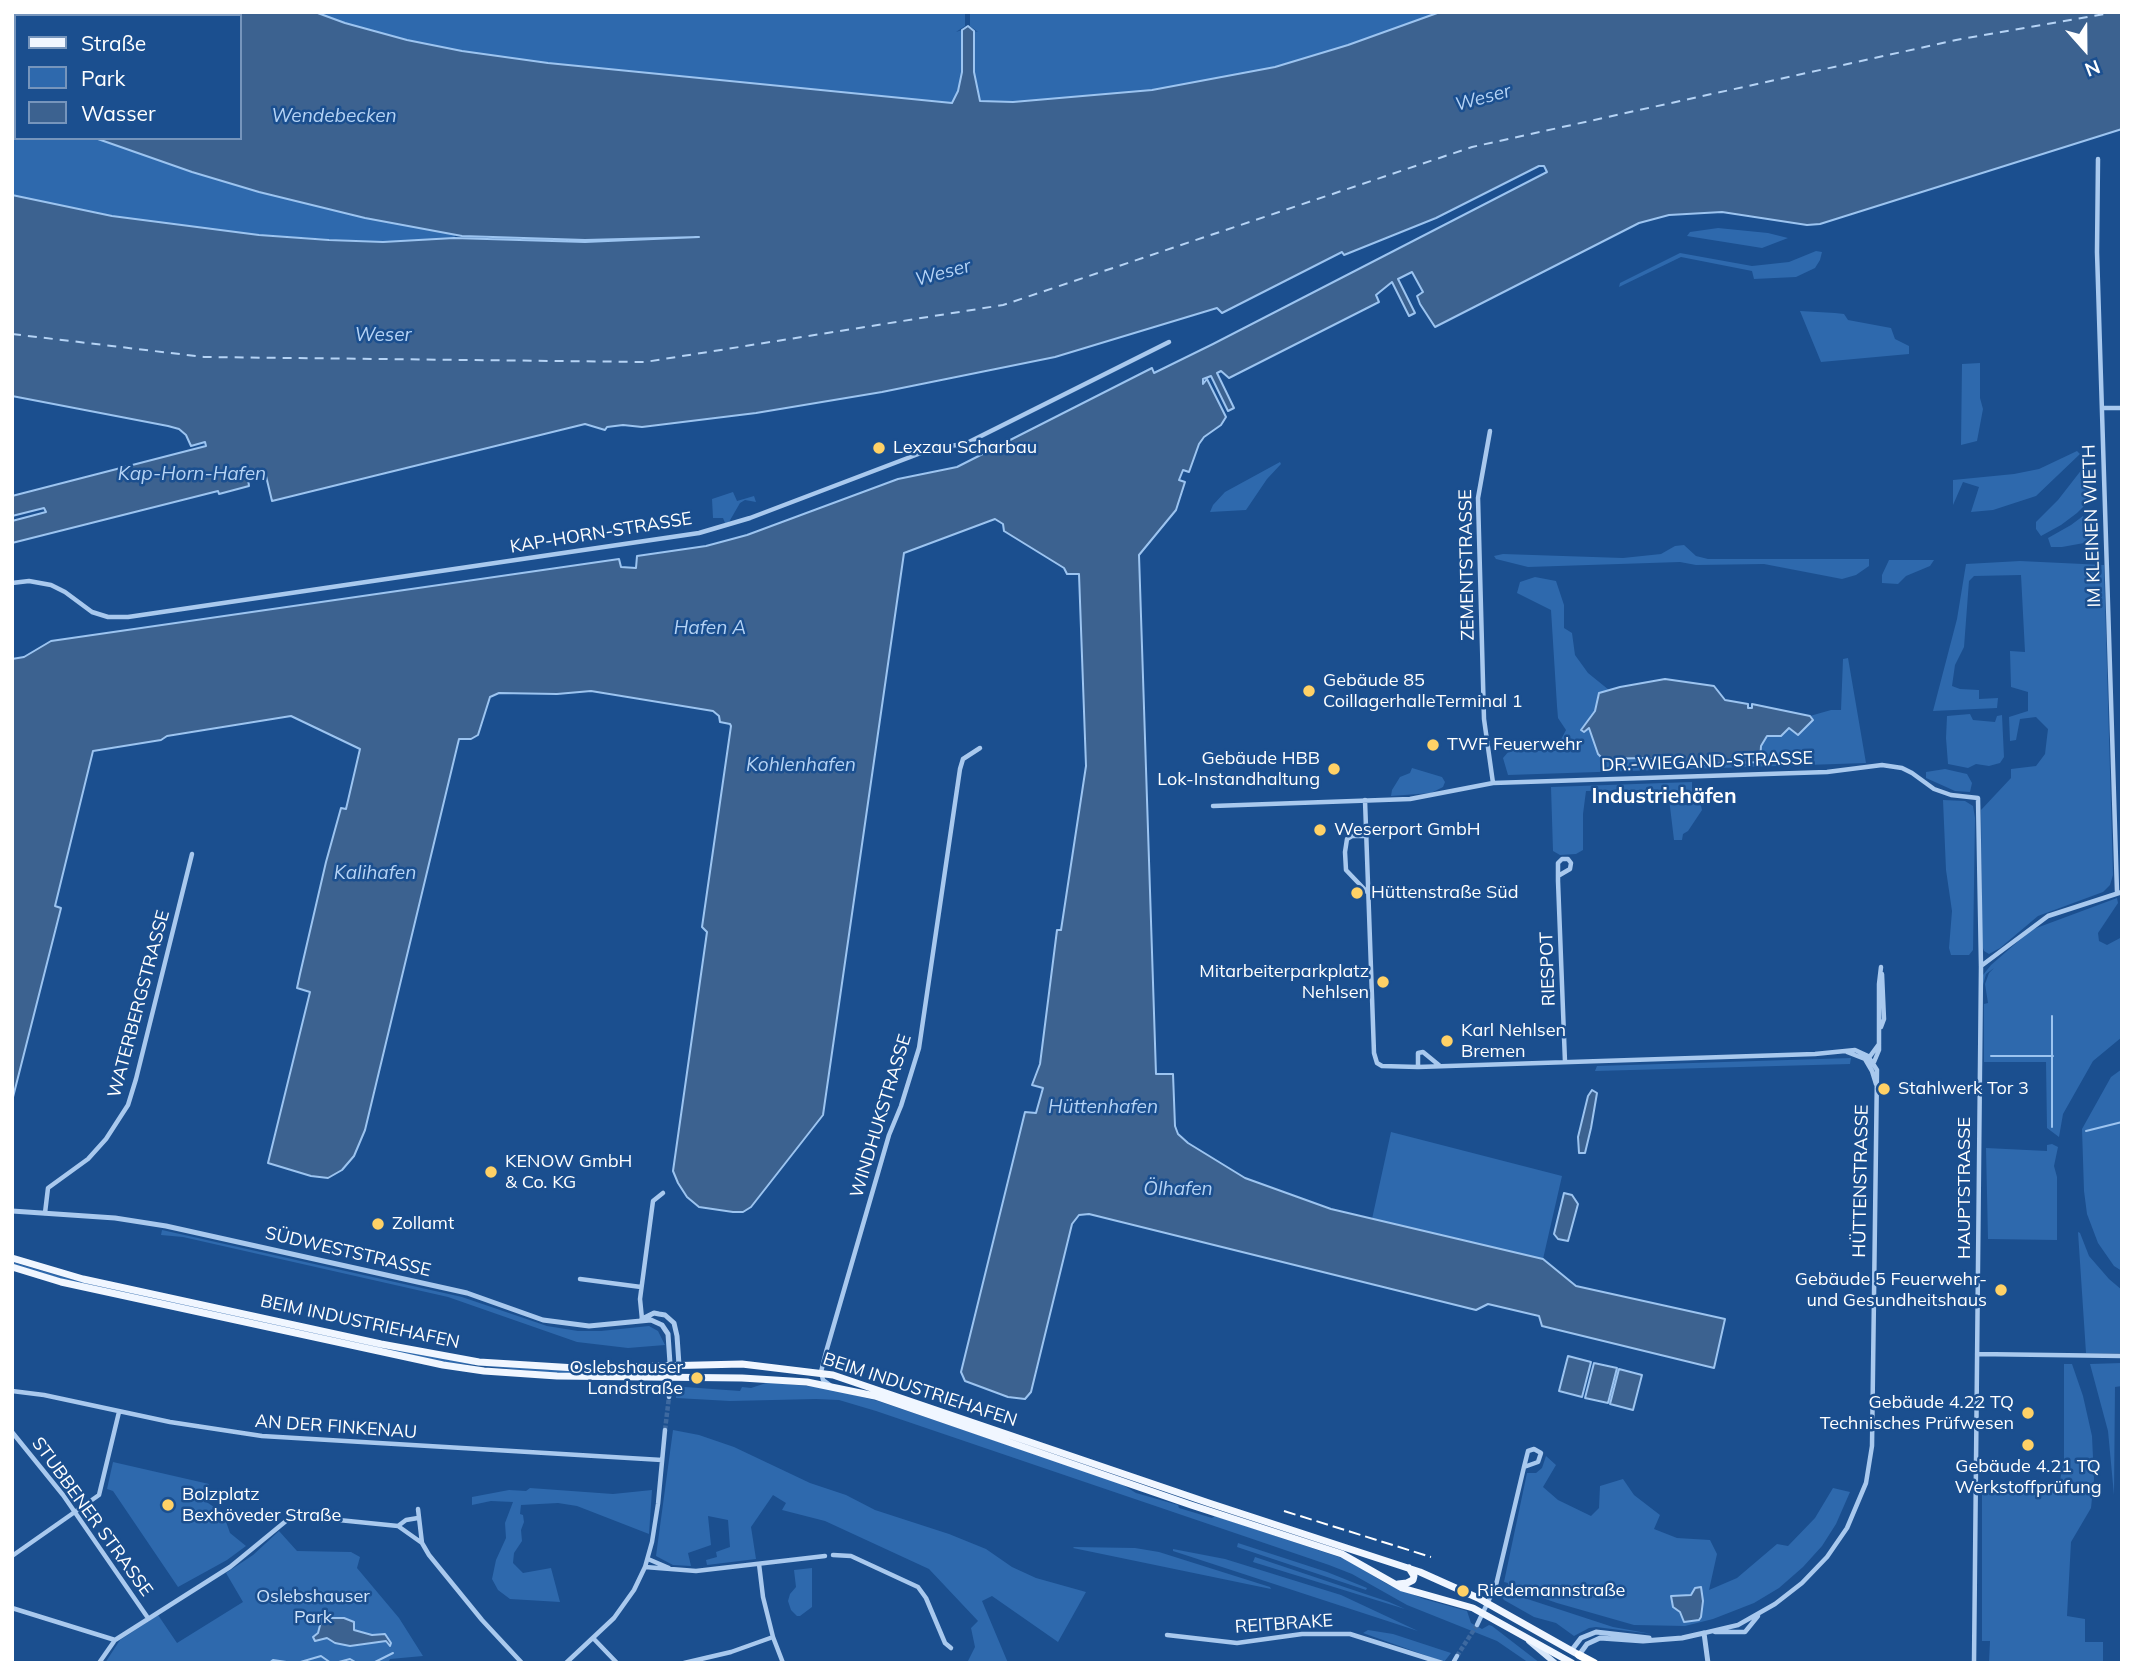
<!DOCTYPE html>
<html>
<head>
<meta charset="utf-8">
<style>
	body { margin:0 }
	#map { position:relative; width:2134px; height:1675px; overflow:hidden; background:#1b4f8f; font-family:Mulish,sans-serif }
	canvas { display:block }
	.frame { position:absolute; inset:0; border:14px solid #fff; pointer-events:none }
	.legend { position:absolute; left:14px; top:14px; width:228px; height:126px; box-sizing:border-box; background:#1b4f8f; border:2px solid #7695bc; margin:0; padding:9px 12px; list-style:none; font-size:21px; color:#fff }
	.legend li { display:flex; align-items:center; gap:14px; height:35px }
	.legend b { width:35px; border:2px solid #7695bc }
	.north { position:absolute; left:2050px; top:14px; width:70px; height:70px; -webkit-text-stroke:5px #1b4f8f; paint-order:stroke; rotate:159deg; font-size:19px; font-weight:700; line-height:28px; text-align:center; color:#fff }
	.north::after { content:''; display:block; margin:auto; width:24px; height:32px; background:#fff; clip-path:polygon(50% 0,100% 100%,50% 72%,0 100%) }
</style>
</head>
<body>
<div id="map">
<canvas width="2134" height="1675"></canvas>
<div class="frame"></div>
<ul class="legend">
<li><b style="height:9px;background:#f0f6ff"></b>Straße</li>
<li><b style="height:19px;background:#2e69ad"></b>Park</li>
<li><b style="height:19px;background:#3c6290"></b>Wasser</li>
</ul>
<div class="north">N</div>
</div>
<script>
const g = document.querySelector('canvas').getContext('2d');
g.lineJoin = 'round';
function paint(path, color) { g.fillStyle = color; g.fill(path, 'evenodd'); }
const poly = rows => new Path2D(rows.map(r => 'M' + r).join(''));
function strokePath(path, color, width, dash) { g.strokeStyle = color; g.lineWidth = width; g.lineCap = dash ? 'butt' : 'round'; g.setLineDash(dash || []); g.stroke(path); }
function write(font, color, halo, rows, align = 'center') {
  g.font = font + ' Mulish,sans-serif'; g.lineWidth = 5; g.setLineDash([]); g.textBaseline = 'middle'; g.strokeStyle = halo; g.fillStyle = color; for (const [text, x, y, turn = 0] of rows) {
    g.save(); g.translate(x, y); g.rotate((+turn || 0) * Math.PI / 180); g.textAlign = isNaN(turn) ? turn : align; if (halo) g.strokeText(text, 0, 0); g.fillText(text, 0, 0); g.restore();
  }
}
paint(poly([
	[315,12,965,12,965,26,956,32,962,30,962,72,958,91,952,103,548,63,462,51,407,40,345,23],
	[970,12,1443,12,1349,46,1275,67,1152,90,1013,102,980,101,974,72,974,31,978,32,970,26],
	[12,113,16,114,16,138,95,138,192,172,259,192,365,218,456,234,454,238,383,242,259,235,112,216,12,195],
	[1718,228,1768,233,1788,238,1762,248,1687,236,1690,232],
	[1816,251,1822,252,1820,260,1815,268,1796,277,1754,279,1752,271,1681,257,1619,287,1620,283,1680,253,1752,266,1789,262],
	[1800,311,1835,313,1844,314,1848,320,1891,328,1895,339,1909,346,1909,354,1821,362],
	[1980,363,1980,398,1983,409,1977,441,1961,445,1962,364],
	[2077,451,2080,454,2036,496,1993,510,1971,512,1979,487,1963,482,1953,505,1953,480,2014,474,2039,469],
	[1280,462,1281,464,1267,479,1246,510,1210,512,1213,505,1225,492],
	[2086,464,2095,495,2077,513,2061,525,2041,536,2036,529,2036,522,2058,500],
	[733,492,737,501,754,496,756,502,745,500,740,503,729,522,725,523,723,518,713,518,712,499],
	[2083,516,2095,541,2062,547,2051,547,2048,538,2071,525],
	[1684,545,1696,556,1708,559,1869,559,1869,566,1856,575,1842,579,1764,564,1696,565,1680,562,1528,567,1496,559,1494,556,1503,554,1623,558,1661,554,1675,546],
	[1889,560,1934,560,1930,566,1906,576,1898,584,1882,583,1882,575],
	[2020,561,2104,565,2113,875,2110,885,2103,892,2038,916,2000,948,1989,954,1984,951,1982,945,1981,810,2011,778,2011,769,2036,766,2045,754,2048,729,2036,717,2020,719,2016,740,2010,741,2009,717,2028,711,2028,692,2011,687,2010,651,2025,652,2021,575,1974,576,1969,581,1964,647,1955,665,1952,686,1960,689,1979,690,1979,699,1998,698,1997,708,1933,711,1957,619,1966,564],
	[1535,577,1556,581,1564,605,1564,628,1572,633,1575,655,1588,673,1609,690,1599,693,1595,711,1590,716,1589,727,1598,754,1603,759,1643,758,1692,765,1761,746,1767,736,1789,728,1798,735,1813,720,1810,716,1831,710,1841,710,1843,659,1848,658,1866,763,1508,775,1503,758,1509,751,1555,751,1566,730,1558,718,1557,706,1551,610,1517,593,1520,582],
	[1970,714,1973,720,1995,722,1997,716,2002,715,2004,757,2000,763,1989,766,1976,764,1968,768,1948,764,1946,738,1947,716],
	[1412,768,1442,777,1445,782,1443,787,1431,793,1391,796,1392,790,1400,777,1410,773],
	[1945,769,1967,774,1972,783,1970,792,1955,791,1926,778,1926,772],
	[1692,782,1692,800,1700,802,1702,810,1688,831,1683,834,1682,840,1674,840,1668,790,1586,791,1583,814,1583,850,1576,854,1560,855,1553,851,1551,787],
	[1943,800,1965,801,1973,806,1975,818,1973,950,1969,955,1951,955,1949,948,1952,911,1946,870],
	[2117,898,2118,903,2098,933,2099,941,2107,945,2122,937,2122,1037,2093,1061,2063,1114,2059,1137,2047,1128,2046,1062,1984,1062,1984,1004,1988,1003,1985,984,1989,973,1994,968,1986,974,1983,985,1983,975,1991,965,2031,930],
	[1851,1058,1850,1064,1595,1071,1597,1066],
	[2122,1069,2122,1271,2114,1266,2098,1243,2087,1214,2084,1191,2082,1129,2111,1077],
	[1391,1132,1562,1176,1543,1259,1372,1219],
	[2052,1144,2058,1147,2054,1166,2057,1177,2057,1240,1988,1239,1986,1148,2047,1151,2047,1145],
	[162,1230,462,1297,547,1326,578,1331,601,1331,649,1326,658,1331,665,1345,628,1348,577,1342,448,1297,183,1237,161,1235],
	[2078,1232,2080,1233,2089,1256,2109,1279,2122,1290,2122,1353,2086,1353],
	[12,1262,74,1280,460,1362,548,1370,659,1369,659,1373,561,1374,443,1362,65,1280,12,1264],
	[2122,1363,2122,1386,2115,1387,2114,1495,2108,1431,2090,1364],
	[2064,1364,2072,1364,2083,1396,2092,1436,2094,1479,2091,1508,2071,1542,2067,1616,2085,1619,2085,1642,2103,1642,2103,1663,1989,1663,1990,1641,1982,1641,1982,1491,2059,1486,2064,1459],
	[769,1382,826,1388,878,1401,1120,1483,1136,1493,1178,1505,1179,1508,1212,1518,1215,1516,1345,1559,1387,1584,1424,1599,1467,1611,1471,1623,1482,1629,1489,1625,1492,1626,1540,1663,1529,1663,1497,1641,1407,1605,1352,1574,1329,1565,876,1411,839,1400,816,1399,730,1401,676,1398,676,1389,685,1387,740,1391,742,1387,751,1388],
	[673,1430,699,1435,734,1447,810,1483,846,1495,875,1510,949,1534,986,1549,1012,1567,1036,1578,1086,1592,1058,1642,992,1596,982,1601,1008,1663,967,1663,975,1647,971,1628,978,1621,929,1569,825,1521,782,1510,786,1503,773,1495,751,1527,756,1559,707,1565,706,1560,717,1557,716,1552,730,1547,728,1520,708,1516,711,1545,688,1553,691,1566,673,1565,656,1556],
	[1546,1456,1556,1465,1543,1487,1558,1500,1591,1516,1599,1508,1600,1486,1623,1479,1634,1495,1660,1515,1654,1529,1677,1538,1710,1540,1717,1554,1709,1590,1737,1578,1777,1544,1788,1546,1815,1518,1833,1488,1850,1492,1836,1524,1822,1546,1803,1567,1779,1588,1754,1603,1713,1619,1685,1626,1634,1625,1557,1603,1508,1586,1508,1583,1504,1582,1527,1473,1536,1473,1542,1468],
	[113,1462,209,1484,202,1499,223,1513,230,1533,246,1546,227,1560,178,1587,113,1491,107,1489],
	[530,1488,613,1494,652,1490,649,1534,577,1506,558,1503,521,1505,520,1514,523,1515,524,1522,521,1530,522,1541,514,1553,513,1563,523,1573,551,1568,560,1602,510,1599,498,1590,492,1579,496,1560,506,1538,505,1523,513,1502,491,1501,472,1505,472,1497,509,1490,526,1491],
	[279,1531,297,1551,351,1552,360,1557,357,1568,399,1618,423,1656,390,1659,388,1663,105,1663,120,1640,158,1615,177,1643,243,1602,226,1573,253,1555],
	[1238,1543,1327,1572,1367,1588,1366,1590,1237,1547],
	[1074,1547,1135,1548,1159,1552,1270,1587,1271,1589,1073,1548],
	[1173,1549,1225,1559,1341,1595,1418,1631,1173,1551],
	[1255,1557,1389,1602,1405,1609,1253,1562],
	[812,1568,812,1607,800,1616,797,1616,791,1610,788,1601,790,1594,796,1587,794,1570],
	[1503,1591,1613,1627,1652,1634,1596,1627,1589,1628,1574,1636,1556,1623,1534,1617,1504,1600,1502,1597],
	[1368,1630,1393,1634,1451,1653,1444,1662,1363,1633]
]), '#2e69ad');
const water = poly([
	[12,12,315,12,345,23,407,40,462,51,548,63,952,103,958,91,962,72,962,30,968,26,974,31,974,72,980,101,1013,102,1152,90,1275,67,1348,45,1440,12,2122,12,2122,129,1820,224,1807,225,1722,212,1669,215,1639,223,1435,327,1420,304,1417,296,1423,292,1412,272,1398,279,1415,313,1409,316,1392,282,1376,295,1379,302,1229,378,1221,371,1217,373,1234,408,1228,411,1211,376,1203,379,1203,384,1207,379,1226,417,1221,425,1204,437,1199,444,1189,472,1183,470,1179,480,1185,482,1176,510,1139,555,1156,1074,1173,1074,1175,1126,1178,1134,1188,1143,1245,1178,1331,1209,1543,1259,1576,1286,1725,1319,1714,1368,1542,1326,1539,1316,1488,1304,1476,1310,1089,1214,1079,1215,1072,1224,1031,1392,1025,1399,1008,1397,965,1381,961,1372,1025,1112,1036,1113,1043,1088,1032,1085,1040,1064,1057,930,1061,930,1086,766,1079,574,1067,574,1064,568,1004,531,1003,524,995,519,904,553,823,1115,751,1207,743,1212,733,1212,699,1207,687,1197,678,1183,673,1171,707,932,702,927,731,726,730,724,720,722,719,716,713,711,591,691,557,694,499,693,490,697,478,735,471,739,459,739,365,1130,354,1156,342,1170,328,1178,311,1176,268,1163,310,992,297,988,300,974,326,862,341,808,346,809,360,749,291,716,167,736,161,740,93,751,55,906,61,908,12,1101,12,659,24,657,51,641,619,559,621,567,636,568,637,556,706,546,747,535,898,479,957,467,1152,368,1154,373,1213,344,1547,172,1544,166,1539,166,1436,218,1344,255,1342,252,1222,313,1217,308,1055,357,882,392,756,413,642,427,623,425,607,427,605,430,585,424,272,501,266,476,264,474,248,479,249,486,219,494,218,491,12,543,12,521,46,512,44,508,12,516,12,496,206,446,205,442,191,446,186,435,179,429,168,426,12,396,12,195,112,216,259,235,329,240,383,242,454,238,585,242,699,237,585,240,462,236,365,218,259,192,192,172,95,138,240,138,240,16,16,16,16,114,12,113,12,12],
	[1665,679,1714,686,1725,700,1748,704,1748,708,1752,708,1752,704,1810,716,1813,720,1798,735,1789,728,1781,736,1767,736,1761,746,1760,762,1692,765,1643,758,1603,759,1598,754,1589,728,1584,732,1581,730,1595,711,1599,693,1620,687,1665,679],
	[1592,1090,1597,1093,1591,1128,1585,1153,1579,1153,1578,1137,1588,1096,1592,1090],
	[1564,1193,1572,1195,1578,1204,1568,1241,1558,1239,1554,1234,1564,1193],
	[1568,1356,1591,1362,1582,1397,1559,1391,1568,1356],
	[1594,1363,1617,1368,1608,1403,1585,1398,1594,1363],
	[1619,1369,1642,1375,1633,1410,1610,1404,1619,1369],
	[1701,1587,1703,1601,1701,1617,1699,1620,1684,1622,1680,1612,1673,1607,1671,1596,1691,1595,1695,1588,1701,1587],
	[324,1610,329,1618,344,1618,354,1622,354,1630,372,1635,385,1634,391,1643,390,1646,386,1641,350,1646,335,1643,327,1638,315,1641,313,1637,318,1633,324,1610]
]);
paint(water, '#3c6290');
strokePath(water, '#9cc4f0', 2);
strokePath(poly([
	[1991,1056,2053,1056],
	[2052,1127,2052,1016],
	[2086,1131,2122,1122],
	[375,1662,393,1653],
	[269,1663,273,1660,293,1663],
	[297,1663,321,1656,331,1663],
	[335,1663,350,1659,357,1663]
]), '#9cc4f0', 2);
strokePath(poly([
	[12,334,204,357,645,362,1003,305,1472,147,1956,40,2116,12]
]), '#b5d3f5', 2, [9, 7]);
strokePath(poly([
	[665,1430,669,1397],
	[1457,1656,1477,1625]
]), '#3d69a0', 4.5, [4.5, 2]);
strokePath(poly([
	[2098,159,2097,252,2117,892],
	[2102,408,2122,408],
	[1490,431,1478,498,1484,719,1493,783],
	[12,583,29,581,51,585,65,592,92,612,108,617,128,617,699,533,750,518,934,448,965,444,1169,342],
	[1365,800,1374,1053,1377,1063,1382,1066,1418,1067,1815,1054,1855,1050,1868,1056,1877,1070,1872,1446,1866,1483,1847,1528,1827,1557,1802,1583,1775,1604,1738,1625,1704,1633],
	[1213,806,1410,799,1493,783,1827,772,1882,765,1902,768,1912,773,1934,789,1951,795,1978,798,1981,967,1974,1663],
	[1366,836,1352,836,1347,839,1345,852,1346,870,1367,892],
	[1558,876,1570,869,1571,863,1568,859,1562,859,1558,863,1558,881,1565,1062],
	[1981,966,2048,916,2122,892],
	[1881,1027,1884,1019,1882,974],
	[1847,1052,1865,1059,1872,1071,1876,1084],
	[1868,1059,1879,1044],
	[1874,1062,1879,1050,1879,984,1881,967],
	[1418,1067,1418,1053,1423,1052,1440,1066],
	[45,1213,48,1188,88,1159,106,1139,128,1105,136,1079,192,854],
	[580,1279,641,1287],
	[642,1319,640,1299,653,1201,663,1193],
	[1977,1354,2122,1356],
	[830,1385,823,1380,821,1372,826,1352,889,1135,901,1106,919,1048,960,769,963,759,980,748],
	[12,1391,44,1395,170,1422,262,1436,662,1460],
	[669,1397,671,1378],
	[12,1432,63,1495,148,1618],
	[418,1509,422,1543],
	[398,1526,406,1520,418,1518],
	[833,1555,851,1556,918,1587,926,1598,945,1643,951,1648],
	[12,1556,99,1495,119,1412],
	[648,1559,669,1568],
	[759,1564,763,1597,773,1637,783,1663],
	[645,1567,696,1571,825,1556],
	[12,1608,115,1640],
	[1477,1625,1496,1585,1524,1467,1528,1451,1534,1449,1541,1453,1538,1462,1524,1467],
	[1715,1632,1745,1632,1758,1616],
	[1167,1635,1237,1643,1302,1634,1350,1634,1442,1663],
	[593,1638,617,1663],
	[99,1663,115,1640,230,1567,286,1521,299,1516,398,1526,422,1543,429,1555,482,1620,522,1663],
	[566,1663,614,1618,634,1590,645,1567,652,1542,658,1504,665,1430],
	[684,1663,731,1652,773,1637],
	[1453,1663,1457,1656]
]), '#a9c9ee', 4.5);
strokePath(poly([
	[12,1211,115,1218,166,1226,467,1293,543,1320,589,1326,651,1320,662,1325,668,1334,671,1378],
	[642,1319,654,1313,659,1314,665,1315,674,1323,677,1336,679,1365,673,1376],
	[1571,1651,1581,1638,1596,1632,1649,1638],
	[1579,1655,1587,1644,1600,1638,1643,1641,1682,1638,1704,1633,1708,1663]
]), '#a9c9ee', 5);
strokePath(poly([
	[1529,1641,1555,1663]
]), '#d6e6fa', 6);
strokePath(poly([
	[12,1258,83,1279,381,1344,479,1362,576,1368,742,1364,833,1375,1209,1503,1420,1572,1478,1598,1579,1655],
	[12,1267,61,1282,443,1365,484,1371,557,1376,742,1378,807,1382,875,1396,1191,1505,1342,1554,1402,1588,1473,1608,1572,1663],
	[1398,1584,1407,1583,1413,1580,1414,1576,1409,1568]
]), '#f0f6ff', 7);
strokePath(poly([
	[1579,1655,1594,1663]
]), '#fff', 8);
strokePath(poly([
	[1284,1511,1431,1557]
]), '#fff', 2, [12, 5]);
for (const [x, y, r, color] of [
	[879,448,7,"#ffd166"],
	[1309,691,7,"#ffd166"],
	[1433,745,7,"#ffd166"],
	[1334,769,7,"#ffd166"],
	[1320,830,7,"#ffd166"],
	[1357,893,7,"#ffd166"],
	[1383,982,7,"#ffd166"],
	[1447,1041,7,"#ffd166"],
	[1884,1089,7,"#ffd166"],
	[491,1172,7,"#ffd166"],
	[378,1224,7,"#ffd166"],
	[2001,1290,7,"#ffd166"],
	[697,1378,7,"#ffd166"],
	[2028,1413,7,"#ffd166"],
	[2028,1445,7,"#ffd166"],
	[168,1505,7,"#ffd166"],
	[1463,1591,7,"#ffd166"]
]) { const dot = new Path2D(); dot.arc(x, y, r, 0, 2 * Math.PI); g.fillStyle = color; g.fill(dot); strokePath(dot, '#1b4f8f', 2.5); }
write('18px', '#fff', '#1b4f8f', [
	["Lexzau Scharbau",893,448],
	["Gebäude 85",1323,681],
	["CoillagerhalleTerminal 1",1323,702],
	["TWF Feuerwehr",1447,745],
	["Gebäude HBB",1320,759,"right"],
	["Lok-Instandhaltung",1320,780,"right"],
	["Weserport GmbH",1334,830],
	["Hüttenstraße Süd",1371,893],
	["Mitarbeiterparkplatz",1369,972,"right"],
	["Nehlsen",1369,993,"right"],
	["Karl Nehlsen",1461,1031],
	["Bremen",1461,1052],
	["Stahlwerk Tor 3",1898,1089],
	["KENOW GmbH",505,1162],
	["& Co. KG",505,1183],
	["Zollamt",392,1224],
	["Gebäude 5 Feuerwehr-",1987,1280,"right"],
	["und Gesundheitshaus",1987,1301,"right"],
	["Oslebshauser",683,1368,"right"],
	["Landstraße",683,1389,"right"],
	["Gebäude 4.22 TQ",2014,1403,"right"],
	["Technisches Prüfwesen",2014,1424,"right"],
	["Gebäude 4.21 TQ",2028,1467,"center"],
	["Werkstoffprüfung",2028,1488,"center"],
	["Bolzplatz",182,1495],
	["Bexhöveder Straße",182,1516],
	["Riedemannstraße",1477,1591]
], 'left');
write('18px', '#fff', '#1b4f8f', [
	["IM KLEINEN WIETH",2092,526,-92],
	["KAP-HORN-STRASSE",601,533,-9],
	["ZEMENTSTRASSE",1467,565,-91],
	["DR.-WIEGAND-STRASSE",1707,762,-2],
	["RIESPOT",1548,969,-92],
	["WATERBERGSTRASSE",139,1004,-75],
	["WINDHUKSTRASSE",881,1116,-73],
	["HÜTTENSTRASSE",1861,1181,-89],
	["HAUPTSTRASSE",1965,1188,-90],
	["SÜDWESTSTRASSE",348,1252,13],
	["BEIM INDUSTRIEHAFEN",360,1322,12],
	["BEIM INDUSTRIEHAFEN",920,1390,18],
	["AN DER FINKENAU",336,1427,4],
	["STUBBENER STRASSE",92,1517,54],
	["REITBRAKE",1284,1624,-4]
]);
write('18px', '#cfe3fa', '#1b4f8f', [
	["Oslebshauser",313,1597],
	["Park",313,1618]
]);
write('italic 19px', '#b5d3f5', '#1b4f8f', [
	["Weser",1483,98,-15],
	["Wendebecken",334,116],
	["Weser",943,273,-15],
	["Weser",383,335],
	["Kap-Horn-Hafen",192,474],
	["Hafen A",710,628],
	["Kohlenhafen",801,765],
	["Kalihafen",375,873],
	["Hüttenhafen",1103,1107],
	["Ölhafen",1178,1189]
]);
write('bold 21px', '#fff', '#1b4f8f', [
	["Industriehäfen",1664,797]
]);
</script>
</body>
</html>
